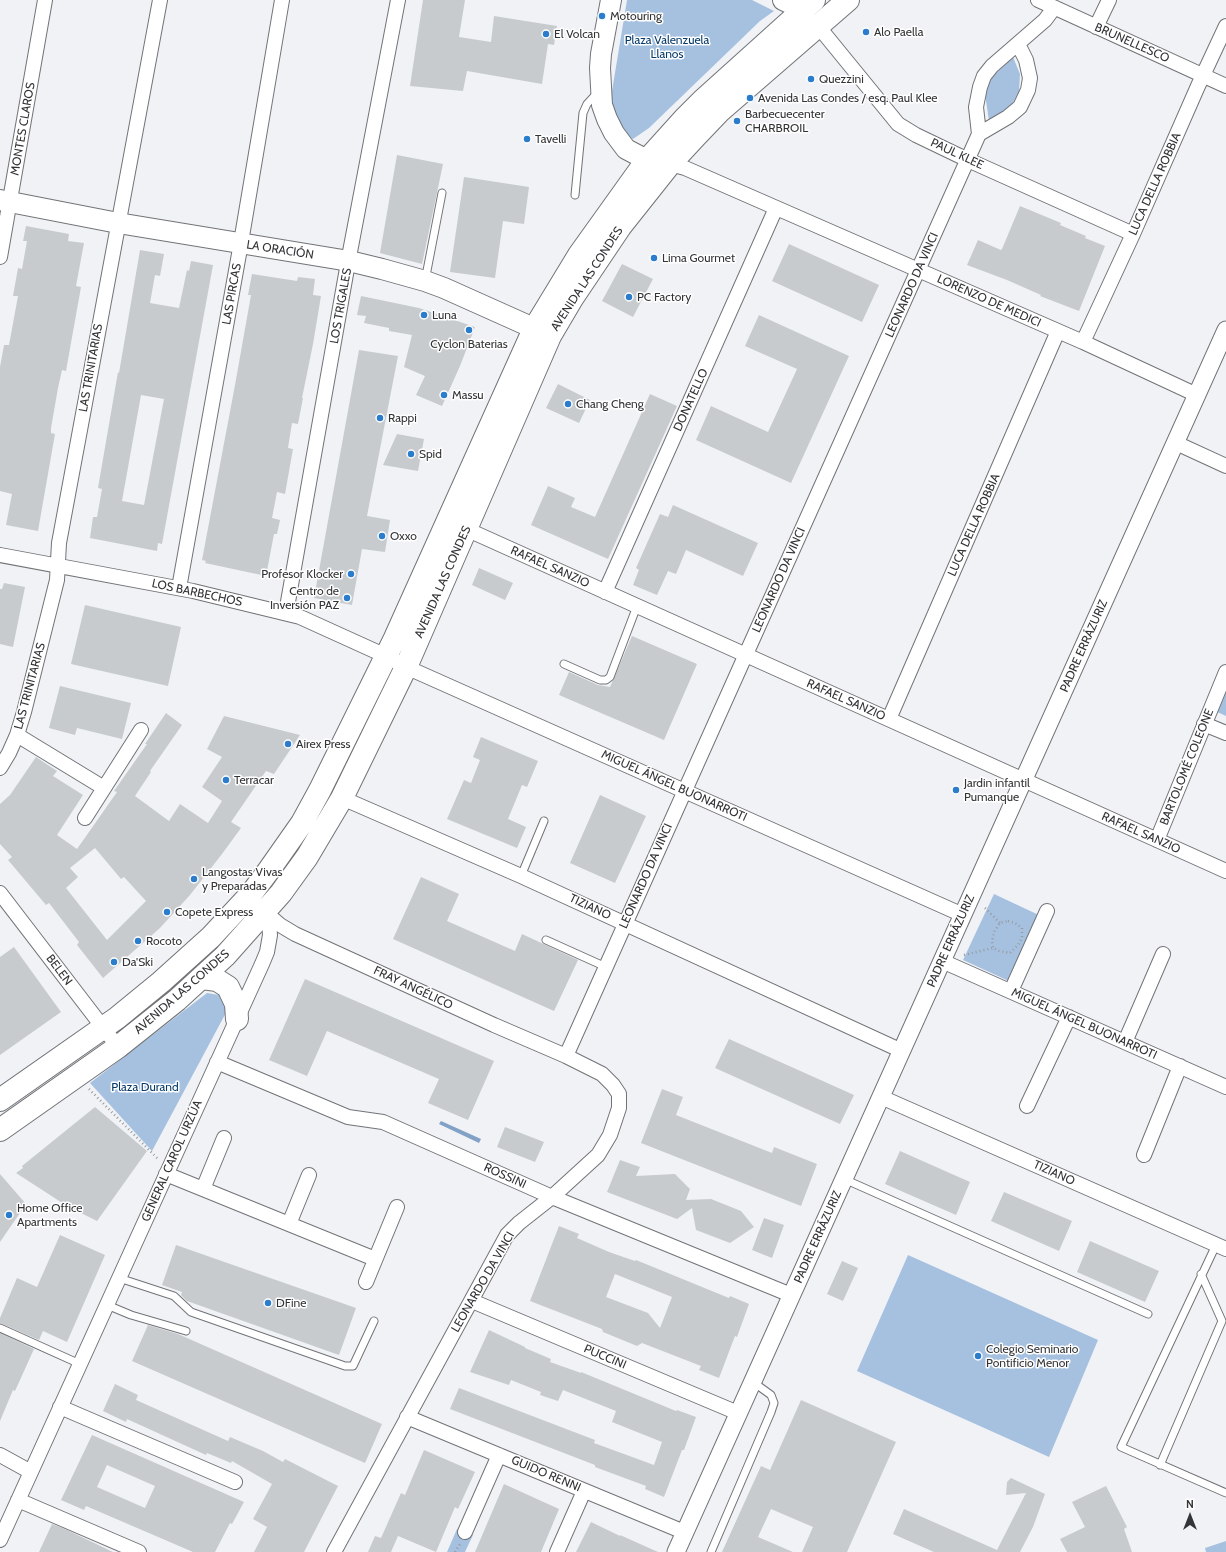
<!DOCTYPE html>
<html>
<head>
<meta charset="utf-8">
<style>
	body { margin:0 }
	#map { position:relative; width:1226px; height:1552px; overflow:hidden; background:#f0f2f6; font-family:Cabin,sans-serif }
	canvas { display:block }
	.north { position:absolute; left:1170px; top:1496px; width:40px; height:40px; -webkit-text-stroke:3px #fff; paint-order:stroke; rotate:0deg; font-size:11px; font-weight:700; line-height:16px; text-align:center; color:#333436 }
	.north::after { content:''; display:block; margin:auto; width:14px; height:18px; background:#333436; clip-path:polygon(50% 0,100% 100%,50% 72%,0 100%) }
</style>
</head>
<body>
<div id="map">
<canvas width="1226" height="1552"></canvas>
<div class="north">N</div>
</div>
<script>
const g = document.querySelector('canvas').getContext('2d');
g.lineJoin = 'round';
function paint(path, color) { g.fillStyle = color; g.fill(path, 'evenodd'); }
const poly = rows => new Path2D(rows.map(r => 'M' + r).join(''));
function strokePath(path, color, width, dash) { g.strokeStyle = color; g.lineWidth = width; g.lineCap = dash ? 'butt' : 'round'; g.setLineDash(dash || []); g.stroke(path); }
function write(font, color, halo, rows, align = 'center') {
  g.font = font + ' Cabin,sans-serif'; g.lineWidth = 3; g.setLineDash([]); g.textBaseline = 'middle'; g.strokeStyle = halo; g.fillStyle = color; for (const [text, x, y, turn = 0] of rows) {
    g.save(); g.translate(x, y); g.rotate((+turn || 0) * Math.PI / 180); g.textAlign = isNaN(turn) ? turn : align; if (halo) g.strokeText(text, 0, 0); g.fillText(text, 0, 0); g.restore();
  }
}
paint(poly([
	[627,0,752,0,774,11,760,21,649,128,633,139,616,127,610,103],
	[1013,57,1020,74,1019,91,1010,108,989,121,985,94,987,82],
	[1226,686,1226,716,1215,711],
	[994,894,1041,916,1011,982,963,960],
	[207,993,219,995,226,1000,228,1009,152,1151,90,1083],
	[908,1255,1098,1340,1049,1457,857,1371],
	[457,1529,473,1535,465,1552,447,1552],
	[1226,1541,1226,1552,1206,1552,1205,1548]
]), '#a6c1e0');
paint(poly([
	[441,1121,481,1139,479,1143,439,1124]
]), '#81a1c6');
paint(poly([
	[423,0,465,0,459,37,491,42,494,16,557,26,554,45,548,44,542,84,467,71,463,91,410,86],
	[397,155,443,164,422,264,380,253],
	[464,177,529,187,524,224,503,221,495,278,450,272],
	[1020,206,1061,223,1060,225,1086,236,1085,238,1105,246,1079,311,1040,296,1041,295,1007,280,967,265,978,240,1001,250,1002,249],
	[26,226,69,234,68,241,84,243,76,286,81,287,66,371,62,370,58,388,51,428,51,433,55,434,38,531,6,525,12,494,0,491,0,367,4,345,9,345,18,296,13,296,18,268,22,269,27,241,23,241],
	[789,244,879,285,862,322,772,281],
	[140,250,164,254,160,276,155,275,150,303,179,308,187,270,189,271,191,261,213,265,162,544,158,543,157,551,90,538,93,517,97,517,102,489,98,488,118,372,119,373],
	[141,395,164,399,144,505,122,501],
	[622,264,653,279,633,317,602,301],
	[252,274,297,281,298,277,315,279,313,295,321,296,313,344,302,398,303,398,298,424,292,423,288,448,293,449,285,494,277,492,272,518,280,520,277,534,274,534,266,576,205,563,206,561,202,560,235,385,251,295,248,295],
	[361,296,419,308,475,327,460,366,442,406,416,395,425,376,404,367,412,335,389,331,389,328,364,323,366,316,357,315],
	[759,315,849,356,791,483,696,440,711,406,768,432,797,369,745,346],
	[359,350,398,356,367,516,390,520,385,552,362,549,352,605,314,598],
	[558,384,590,400,579,423,546,408],
	[650,394,677,406,608,559,531,525,548,486,575,498,571,507,595,517],
	[397,434,424,439,418,471,383,465],
	[673,505,758,543,743,576,686,550,676,574,668,571,657,595,633,585,639,570,636,568,660,514,668,517],
	[479,568,513,583,505,600,472,585],
	[4,583,25,587,13,647,0,644,0,589,2,589],
	[85,605,181,627,168,686,71,664],
	[632,636,697,664,664,740,559,695,569,672,598,685,610,687],
	[60,686,131,703,122,739,77,728,75,735,49,728],
	[166,713,182,725,150,771,151,772,135,796,169,821,180,804,208,823,222,801,202,787,222,757,207,749,224,716,300,735,274,774,266,771,231,822,241,828,222,854,190,895,160,928,103,978,77,945,79,942,49,903,46,905,8,860,12,857,0,844,0,804,10,795,36,757,57,771,53,776,83,795,57,835,77,849,117,792,114,791,147,744,145,744],
	[95,848,121,879,124,877,146,901,107,940,66,888,78,877,70,868],
	[481,737,538,761,527,787,522,785,508,819,526,827,517,848,447,819,464,780,471,783,480,760,473,757],
	[600,795,646,816,615,883,570,863],
	[421,877,459,894,447,921,515,951,522,934,578,960,554,1011,393,939],
	[14,947,61,1012,0,1055,0,957],
	[305,979,494,1061,468,1120,428,1103,439,1079,327,1031,307,1076,269,1060],
	[729,1039,854,1095,840,1124,715,1068],
	[662,1089,683,1097,676,1115,772,1153,774,1147,817,1164,801,1206,641,1143],
	[95,1107,147,1151,97,1221,67,1206,16,1173,23,1168,22,1166],
	[505,1127,544,1142,535,1162,497,1147],
	[900,1151,970,1182,956,1215,885,1184],
	[620,1160,640,1167,636,1176,675,1174,690,1189,686,1200,711,1199,741,1211,754,1227,730,1243,696,1230,692,1208,677,1219,607,1192],
	[0,1174,26,1204,0,1242],
	[1004,1192,1072,1221,1059,1251,991,1221],
	[764,1218,784,1225,772,1258,752,1250],
	[559,1226,579,1234,577,1238,609,1252,635,1261,636,1260,729,1298,730,1296,749,1304,737,1337,735,1336,719,1378,699,1370,701,1366,642,1343,637,1346,603,1332,602,1329,530,1301],
	[615,1274,672,1297,660,1328,648,1313,606,1297],
	[60,1235,105,1255,67,1342,43,1331,39,1340,0,1323,0,1318,17,1278,37,1287],
	[1090,1241,1159,1271,1145,1302,1077,1272],
	[176,1245,356,1308,339,1355,187,1301,181,1295,182,1292,162,1285],
	[842,1261,858,1268,843,1301,827,1294],
	[148,1325,178,1334,382,1424,365,1463,132,1361],
	[489,1330,525,1347,525,1348,551,1359,550,1362,581,1373,581,1372,676,1411,677,1410,696,1417,684,1450,682,1450,664,1497,645,1489,646,1486,595,1467,595,1465,450,1409,459,1388,595,1440,594,1443,654,1465,662,1442,612,1422,616,1411,563,1390,558,1401,540,1395,541,1392,511,1380,509,1385,470,1372],
	[0,1333,34,1349,15,1391,13,1390,0,1421],
	[115,1384,138,1395,136,1400,228,1441,230,1437,263,1451,283,1462,285,1459,338,1486,304,1552,254,1552,267,1527,253,1519,272,1484,232,1461,231,1463,207,1453,206,1455,127,1419,126,1422,103,1411],
	[801,1400,896,1442,847,1552,802,1552,813,1527,771,1509,758,1537,793,1552,722,1552,761,1466,770,1470],
	[92,1435,244,1502,232,1524,230,1523,215,1552,193,1552,86,1506,84,1510,61,1500],
	[107,1465,155,1486,145,1508,97,1487],
	[424,1450,475,1472,458,1509,455,1507,436,1552,398,1536,391,1552,368,1552,375,1536,381,1538,401,1493,405,1495],
	[1011,1478,1045,1494,1033,1527,1020,1552,934,1552,893,1534,904,1509,997,1550,1026,1493,1006,1495,1007,1482],
	[504,1484,559,1509,541,1552,475,1552],
	[1106,1486,1127,1527,1124,1529,1132,1552,1067,1552,1060,1539,1085,1527,1072,1502],
	[591,1522,620,1536,620,1535,658,1552,576,1552],
	[52,1524,65,1529,113,1552,39,1552]
]), '#c8cbce');
const service = poly([
	[575,195,583,113,587,104,598,92],
	[425,281,442,193],
	[564,664,600,680,606,680,610,677,637,606],
	[521,876,544,821],
	[546,940,606,967],
	[844,1179,1148,1314],
	[1216,1245,1121,1447,1226,1493],
	[119,1278,174,1296,191,1312,345,1366,353,1366,374,1321],
	[107,1305,131,1315,186,1331],
	[0,1328,80,1364],
	[1160,1465,1222,1321,1201,1274],
	[711,1552,771,1412,774,1403,771,1395,753,1382]
]);
const minor = poly([
	[1038,0,1226,86],
	[818,26,898,124,916,135,968,160,1133,234],
	[1096,27,1109,0],
	[979,134,1008,117,1020,107,1028,90,1030,78,1026,60,1018,44],
	[670,164,685,168,1083,342,1197,395],
	[0,257,45,0],
	[1083,342,1133,234,1198,86,1226,26],
	[1176,443,1226,466],
	[466,529,1226,871],
	[0,555,193,591,300,617,386,656,406,667,963,915],
	[179,588,239,254,282,0],
	[605,592,776,208],
	[286,613,349,257,398,0],
	[889,719,1058,331],
	[1204,724,1226,733],
	[17,735,104,788],
	[0,768,9,753,17,735,24,712,57,580,59,543,160,0],
	[342,798,521,876,902,1051],
	[85,818,141,730],
	[1157,840,1226,672],
	[0,893,118,1047],
	[265,912,280,925,295,934,494,1025,566,1056,602,1074,613,1085,619,1094,619,1108,610,1135,598,1155,552,1197,519,1223,507,1235,334,1552],
	[942,961,1226,1087],
	[1011,991,1047,911],
	[1125,1042,1163,954],
	[566,1056,979,134,976,107,980,87,984,76,992,66,1045,20,1054,8],
	[217,1062,348,1117,383,1122,552,1197,791,1295],
	[881,1097,1226,1249],
	[1027,1106,1069,1017],
	[1144,1155,1180,1066],
	[166,1174,375,1259],
	[203,1189,224,1138],
	[289,1224,309,1175],
	[366,1282,397,1207],
	[472,1301,738,1413],
	[60,1407,235,1482],
	[407,1417,684,1532],
	[0,1455,31,1472],
	[18,1500,139,1552],
	[465,1532,499,1455],
	[0,1540,262,964,267,952,270,935,269,923,265,912],
	[557,1552,584,1491]
]);
const tertiary = poly([
	[676,1552,1226,330]
]);
const secondary = poly([
	[611,0,601,54,600,68,602,105,607,119,614,133,626,149,647,160,662,163],
	[783,0,804,10],
	[0,200,118,223,349,261,382,269,425,281,444,288,549,335]
]);
const primary = poly([
	[202,978,217,980,228,987,236,1004,237,1019],
	[0,1100,117,1018,161,982,211,937,251,894,269,870,302,823,320,790,395,638,534,329,579,255,647,160,684,119,702,101,814,0],
	[0,1130,118,1047,177,1000,225,956,281,893,307,857,342,798,406,667,550,336,573,297,620,227,670,164,695,137,720,111,848,0]
]);
strokePath(service, '#717477', 9);
strokePath(minor, '#717477', 16);
strokePath(tertiary, '#717477', 19);
strokePath(secondary, '#717477', 22);
strokePath(primary, '#717477', 24);
strokePath(poly([
	[985,908,1000,923],
	[1008,921,1015,923,1022,928,1022,938,1018,945,1010,953,999,951,993,948,992,942,994,932,1000,923,1008,921],
	[964,955,993,948],
	[89,1089,158,1159],
	[455,1552,460,1544]
]), '#999a9e', 2.5, [1, 3]);
strokePath(service, '#fff', 7);
strokePath(minor, '#fff', 14);
strokePath(tertiary, '#fff', 17);
strokePath(secondary, '#fff', 20);
strokePath(primary, '#fff', 22);
for (const [x, y, r, color] of [
	[602,16,4,"#2c7ccc"],
	[866,32,4,"#2c7ccc"],
	[546,34,4,"#2c7ccc"],
	[811,79,4,"#2c7ccc"],
	[750,98,4,"#2c7ccc"],
	[737,121,4,"#2c7ccc"],
	[527,139,4,"#2c7ccc"],
	[654,258,4,"#2c7ccc"],
	[629,297,4,"#2c7ccc"],
	[424,315,4,"#2c7ccc"],
	[469,330,4,"#2c7ccc"],
	[444,395,4,"#2c7ccc"],
	[568,404,4,"#2c7ccc"],
	[380,418,4,"#2c7ccc"],
	[411,454,4,"#2c7ccc"],
	[382,536,4,"#2c7ccc"],
	[351,574,4,"#2c7ccc"],
	[347,598,4,"#2c7ccc"],
	[288,744,4,"#2c7ccc"],
	[226,780,4,"#2c7ccc"],
	[956,790,4,"#2c7ccc"],
	[194,879,4,"#2c7ccc"],
	[167,912,4,"#2c7ccc"],
	[138,941,4,"#2c7ccc"],
	[114,962,4,"#2c7ccc"],
	[9,1215,4,"#2c7ccc"],
	[268,1303,4,"#2c7ccc"],
	[978,1356,4,"#2c7ccc"]
]) { const dot = new Path2D(); dot.arc(x, y, r, 0, 2 * Math.PI); g.fillStyle = color; g.fill(dot); strokePath(dot, '#fff', 1.5); }
write('12px', '#333436', '#fff', [
	["Motouring",610,16],
	["Alo Paella",874,32],
	["El Volcan",554,34],
	["Quezzini",819,79],
	["Avenida Las Condes / esq. Paul Klee",758,98],
	["Barbecuecenter",745,114],
	["CHARBROIL",745,128],
	["Tavelli",535,139],
	["Lima Gourmet",662,258],
	["PC Factory",637,297],
	["Luna",432,315],
	["Cyclon Baterias",469,344,"center"],
	["Massu",452,395],
	["Chang Cheng",576,404],
	["Rappi",388,418],
	["Spid",419,454],
	["Oxxo",390,536],
	["Profesor Klocker",343,574,"right"],
	["Centro de",339,591,"right"],
	["Inversión PAZ",339,605,"right"],
	["Airex Press",296,744],
	["Terracar",234,780],
	["Jardin infantil",964,783],
	["Pumanque",964,797],
	["Langostas Vivas",202,872],
	["y Preparadas",202,886],
	["Copete Express",175,912],
	["Rocoto",146,941],
	["Da'Ski",122,962],
	["Home Office",17,1208],
	["Apartments",17,1222],
	["DFine",276,1303],
	["Colegio Seminario",986,1349],
	["Pontificio Menor",986,1363]
], 'left');
write('12px', '#083b6a', '#fff', [
	["Plaza Valenzuela",667,40],
	["Llanos",667,54],
	["Plaza Durand",145,1087]
]);
write('12px', '#333436', '#fff', [
	["BRUNELLESCO",1132,43,24],
	["MONTES CLAROS",23,129,-80],
	["PAUL KLEE",957,154,25],
	["LUCA DELLA ROBBIA",1155,184,-66],
	["LA ORACIÓN",280,250,9],
	["AVENIDA LAS CONDES",587,279,-57],
	["LEONARDO DA VINCI",912,285,-66],
	["LAS PIRCAS",232,294,-80],
	["LORENZO DE MEDICI",989,301,24],
	["LOS TRIGALES",341,306,-80],
	["LAS TRINITARIAS",91,368,-80],
	["DONATELLO",691,400,-66],
	["LUCA DELLA ROBBIA",974,525,-66],
	["RAFAEL SANZIO",550,567,24],
	["LEONARDO DA VINCI",779,580,-66],
	["AVENIDA LAS CONDES",443,582,-66],
	["LOS BARBECHOS",197,593,12],
	["PADRE ERRÁZURIZ",1084,646,-66],
	["LAS TRINITARIAS",30,686,-75],
	["RAFAEL SANZIO",846,700,24],
	["BARTOLOMÉ COLEONE",1187,767,-68],
	["MIGUEL ÁNGEL BUONARROTI",674,786,24],
	["RAFAEL SANZIO",1141,833,24],
	["LEONARDO DA VINCI",646,876,-66],
	["TIZIANO",590,907,25],
	["PADRE ERRÁZURIZ",951,941,-66],
	["BELEN",59,970,53],
	["FRAY ANGÉLICO",413,988,25],
	["AVENIDA LAS CONDES",182,992,-41],
	["MIGUEL ÁNGEL BUONARROTI",1084,1024,24],
	["GENERAL CAROL URZÚA",172,1161,-66],
	["TIZIANO",1054,1173,24],
	["ROSSINI",505,1176,24],
	["PADRE ERRÁZURIZ",818,1237,-66],
	["LEONARDO DA VINCI",483,1282,-60],
	["PUCCINI",605,1357,23],
	["GUIDO RENNI",546,1474,23]
]);
</script>
</body>
</html>
